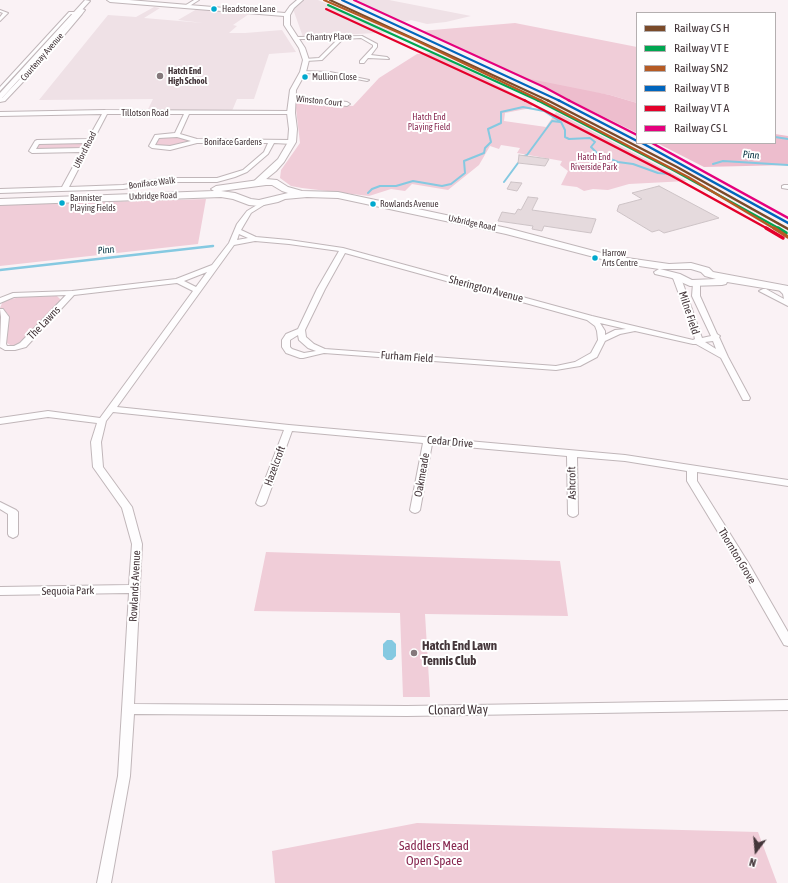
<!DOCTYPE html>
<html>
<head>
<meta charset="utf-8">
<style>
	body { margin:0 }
	#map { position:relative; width:788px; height:883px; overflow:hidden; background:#faf2f5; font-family:"Asap Condensed",sans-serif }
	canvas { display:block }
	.legend { position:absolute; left:636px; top:12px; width:140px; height:132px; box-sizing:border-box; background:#fff; border:1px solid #b4afb0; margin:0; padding:5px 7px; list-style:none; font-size:12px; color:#44363a }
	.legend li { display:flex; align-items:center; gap:8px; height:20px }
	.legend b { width:20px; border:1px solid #b4afb0 }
	.north { position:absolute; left:736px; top:831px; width:40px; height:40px; -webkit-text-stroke:3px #fff; paint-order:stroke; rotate:196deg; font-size:11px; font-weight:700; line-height:16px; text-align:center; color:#44363a }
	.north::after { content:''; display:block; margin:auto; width:14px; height:18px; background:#44363a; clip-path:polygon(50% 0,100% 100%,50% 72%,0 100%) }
</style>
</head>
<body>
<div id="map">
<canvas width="788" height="883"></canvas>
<ul class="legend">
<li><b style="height:5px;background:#7a4b2a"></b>Railway CS H</li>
<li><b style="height:5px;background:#00a651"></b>Railway VT E</li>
<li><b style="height:5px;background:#b55b24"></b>Railway SN2</li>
<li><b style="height:5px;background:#0065bd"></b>Railway VT B</li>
<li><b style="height:5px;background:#e4002b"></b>Railway VT A</li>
<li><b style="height:5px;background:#e5007d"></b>Railway CS L</li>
</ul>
<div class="north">N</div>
</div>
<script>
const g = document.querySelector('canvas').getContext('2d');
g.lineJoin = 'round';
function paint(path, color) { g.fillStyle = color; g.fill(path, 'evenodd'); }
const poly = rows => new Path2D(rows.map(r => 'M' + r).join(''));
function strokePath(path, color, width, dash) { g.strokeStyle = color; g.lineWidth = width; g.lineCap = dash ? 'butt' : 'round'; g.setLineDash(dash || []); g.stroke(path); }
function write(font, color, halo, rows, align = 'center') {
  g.font = font + ' "Asap Condensed",sans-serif'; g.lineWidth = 4; g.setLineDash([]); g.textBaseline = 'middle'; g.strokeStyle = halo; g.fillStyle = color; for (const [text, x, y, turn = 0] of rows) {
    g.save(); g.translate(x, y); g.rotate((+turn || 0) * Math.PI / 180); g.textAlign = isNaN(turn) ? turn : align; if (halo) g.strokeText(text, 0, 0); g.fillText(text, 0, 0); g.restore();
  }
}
paint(poly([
	[302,0,318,0,394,32,303,37,293,9],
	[351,0,389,0,471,16,446,22,427,24,411,20,404,22],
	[154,7,160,8,144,18,203,23,178,20,197,9,249,14,233,25,237,26,229,33,245,33,282,30,296,52,269,54,254,99,237,99,232,111,147,111,153,99,39,100,108,15,136,17]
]), '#efe1e6');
paint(poly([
	[515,23,637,47,637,103,610,95,534,83,421,31],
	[432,53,482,77,533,104,531,108,505,113,504,121,546,127,556,112,687,181,629,184,608,190,593,189,584,191,577,187,561,185,568,171,560,165,562,161,517,153,520,148,501,145,499,149,490,146,479,165,448,190,412,184,405,191,391,189,369,196,302,188,291,186,280,178,281,170,300,143,295,100,353,106,379,78,417,54],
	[174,136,190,141,165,147,158,146,156,144,160,138],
	[40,143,84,143,80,149,36,150],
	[206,199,198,244,0,266,0,205],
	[57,296,61,300,20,343,12,346,5,342,8,314,0,308,3,301,20,297],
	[266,552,560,561,568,616,425,614,430,697,403,697,400,613,254,611],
	[417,823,758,832,777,883,275,883,272,851]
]), '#f0cdd8');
paint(poly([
	[525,78,610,95,637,103,637,133],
	[775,134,788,136,788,165,704,167,657,143,775,143]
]), '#edbdcd');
paint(poly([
	[387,640,392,640,396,644,396,656,392,660,387,660,383,656,383,644]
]), '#85c9e1');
strokePath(poly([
	[775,137,788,139],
	[522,157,527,155,552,121,560,122],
	[713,164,723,161,788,165],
	[504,182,518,163],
	[368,193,372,189,380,186,396,186,413,181,442,186,451,184,465,173,464,161,484,153,485,148,491,142,488,129,501,123,501,112,523,107,544,111,561,122,565,130,565,137,569,139,590,138,595,142,591,147,596,152,596,156,608,158,618,162,633,164,658,173,670,174]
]), '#85c9e1', 2);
strokePath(poly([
	[0,270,213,246]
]), '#85c9e1', 2.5);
const building = poly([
	[519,155,549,159,545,166,518,163,519,155],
	[511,182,522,183,517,191,507,189,511,182],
	[659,186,719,218,664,233,659,230,652,232,617,211,619,205,642,199,632,193,659,186],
	[528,197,538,198,532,210,596,219,591,233,544,226,542,231,532,229,533,226,498,221,502,212,515,214,518,209,521,210,528,197]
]);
paint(building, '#e5dadd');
strokePath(building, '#cdc3c6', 1);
const street = poly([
	[194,0,199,0,188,7,186,7,186,5,194,0],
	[82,9,85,10,82,14,39,65,5,101,0,102,0,98,2,98,35,63,77,14,71,14,0,91,0,87,69,12,79,12,82,9],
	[0,10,8,13,0,21,0,17,3,13,0,12,0,10],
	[362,36,377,44,377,47,371,55,387,57,389,59,368,58,364,63,360,63,360,61,373,47,373,45,361,38,343,39,322,60,306,61,304,59,319,58,338,39,296,39,294,38,296,37,362,36],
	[303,71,330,72,369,80,367,81,330,74,301,73,301,72,303,71],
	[292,96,347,102,350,104,347,106,290,99,290,97,292,96],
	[105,110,291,111,293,112,293,114,189,114,180,134,197,139,292,140,295,142,292,144,274,143,268,154,247,172,235,177,217,182,166,182,123,189,0,193,0,189,62,187,81,152,32,153,29,151,35,141,37,140,88,139,102,114,0,116,0,112,105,110],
	[107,114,184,114,175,133,155,135,149,146,152,148,170,150,197,143,268,143,264,152,243,170,217,178,166,178,123,185,69,187,107,114],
	[177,137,191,141,170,146,155,145,159,138,177,137],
	[86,143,83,148,36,149,39,144,86,143],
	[784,185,788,185,788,189,782,188,782,186,784,185],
	[262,202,267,203,251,213,241,230,256,237,289,240,343,248,592,316,693,340,695,339,694,335,673,278,677,276,681,278,702,338,711,336,692,296,693,283,697,281,700,281,700,296,717,334,720,336,719,337,728,357,750,398,749,400,743,400,721,358,696,344,693,344,635,331,620,334,605,341,597,357,580,366,556,370,324,353,303,358,300,358,286,353,282,347,282,340,286,334,298,329,317,289,339,251,289,244,255,241,234,245,117,407,289,425,625,455,788,480,788,486,697,472,697,481,749,564,788,632,788,646,784,645,741,570,687,481,687,471,625,461,577,457,578,514,576,516,573,517,570,516,568,514,567,456,432,444,420,510,418,512,415,513,412,512,410,510,423,443,292,431,266,503,264,505,261,506,258,505,256,503,284,430,113,412,106,421,101,442,103,467,132,507,142,544,134,704,407,706,788,700,788,710,407,716,134,714,130,776,111,883,97,883,118,776,129,593,0,595,0,587,129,585,132,544,122,508,93,467,91,442,97,423,48,417,0,424,0,418,48,411,100,418,193,291,177,283,74,295,26,347,15,350,5,350,0,347,1,317,0,309,3,309,9,317,6,344,7,346,14,346,20,343,66,295,14,297,0,303,0,298,13,293,72,291,176,279,212,265,229,243,237,224,247,211,262,202],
	[239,234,248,238,237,240,239,234],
	[345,253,587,320,595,326,597,331,598,340,591,353,575,362,556,366,325,349,314,344,306,337,305,330,325,289,345,253],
	[207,272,196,287,184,281,207,272],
	[600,323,626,329,615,330,605,335,605,331,600,323],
	[298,335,299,340,308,348,316,351,304,353,292,349,290,347,290,340,298,335],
	[713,341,716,349,705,342,713,341],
	[778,286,784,286,788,290,788,306,759,291,763,289,766,289,784,299,783,294,777,288,778,286],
	[0,502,16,510,18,512,18,534,17,536,13,538,9,536,8,534,8,514,0,509,0,502]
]);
const secondary = poly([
	[85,0,90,1,2,98,0,99,0,93,85,0],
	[107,0,129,0,285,13,290,6,297,0,303,0,294,8,290,15,290,25,305,48,309,60,306,72,296,90,295,113,297,129,296,142,284,162,276,171,260,184,257,184,253,182,278,159,288,142,289,129,287,113,290,90,300,72,303,60,299,48,284,25,284,16,110,2,107,0]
]);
const primary = poly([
	[266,179,277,180,288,187,302,191,338,192,507,228,613,256,669,264,691,263,709,268,713,272,788,286,788,292,727,282,726,284,722,285,690,286,672,278,655,274,654,272,659,269,613,262,506,234,338,198,307,197,285,199,278,202,259,206,249,205,233,199,221,197,0,205,0,199,214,191,211,189,216,186,266,179],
	[266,185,272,185,282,191,288,193,259,200,251,199,235,193,221,191,266,185],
	[660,269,691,269,701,272,705,276,716,279,692,280,680,274,660,269]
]);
strokePath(street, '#c0b6b9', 2);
strokePath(secondary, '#c0b6b9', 2);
strokePath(primary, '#c0b6b9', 2);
paint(street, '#fefdfe');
paint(secondary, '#fefdfe');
paint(primary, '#fefdfe');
strokePath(poly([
	[330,0,549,101]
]), '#7a4b2a', 2);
strokePath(poly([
	[547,100,677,167,788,229]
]), '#7a4b2a', 2.5);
strokePath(poly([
	[328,5,539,101]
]), '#00a651', 2);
strokePath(poly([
	[537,100,675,171,780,229]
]), '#00a651', 2.5);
strokePath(poly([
	[778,228,786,233]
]), '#00a651', 3.5);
strokePath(poly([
	[324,0,411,38,542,101]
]), '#b55b24', 2);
strokePath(poly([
	[540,100,688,177,775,229]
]), '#b55b24', 2.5);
strokePath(poly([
	[774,228,788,237]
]), '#b55b24', 3.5);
strokePath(poly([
	[342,0,560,101]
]), '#0065bd', 2);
strokePath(poly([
	[558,100,637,141],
	[642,143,788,223]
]), '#0065bd', 2.5);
strokePath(poly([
	[326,9,526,101]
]), '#e4002b', 2);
strokePath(poly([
	[524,100,672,176,768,229]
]), '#e4002b', 2.5);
strokePath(poly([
	[766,228,783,238]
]), '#e4002b', 3.5);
strokePath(poly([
	[354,0,544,87,570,101]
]), '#e5007d', 2);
strokePath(poly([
	[568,100,637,135],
	[652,143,788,218]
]), '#e5007d', 2.5);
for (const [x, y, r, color] of [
	[214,9,3.5,"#00a9ce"],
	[160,76,4,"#84787b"],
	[305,77,3.5,"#00a9ce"],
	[62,203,3.5,"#00a9ce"],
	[373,204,3.5,"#00a9ce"],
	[595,258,3.5,"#00a9ce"],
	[414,653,4,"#84787b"]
]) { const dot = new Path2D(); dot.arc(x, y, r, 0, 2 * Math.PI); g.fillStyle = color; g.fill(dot); strokePath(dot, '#fff', 1.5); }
write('9px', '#44363a', '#fff', [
	["Headstone Lane",222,9],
	["Mullion Close",312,77],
	["Bannister",70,198],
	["Playing Fields",70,208],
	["Rowlands Avenue",380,204],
	["Harrow",602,253],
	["Arts Centre",602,263]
], 'left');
write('9px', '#44363a', '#fff', [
	["Chantry Place",329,37,-1],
	["Courtenay Avenue",42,57,-49],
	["Winston Court",319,101,6],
	["Tillotson Road",145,113],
	["Boniface Gardens",233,142],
	["Ufford Road",85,150,-63],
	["Boniface Walk",152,183,-7],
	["Uxbridge Road",153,196,-2],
	["Uxbridge Road",472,223,12]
]);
write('bold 9px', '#44363a', '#fff', [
	["Hatch End",168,71],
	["High School",168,81]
], 'left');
write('9px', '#882951', '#fff', [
	["Hatch End",429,117],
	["Playing Field",429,127],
	["Hatch End",594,157],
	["Riverside Park",594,167]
]);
write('italic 10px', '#043342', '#fff', [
	["Pinn",751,155,4],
	["Pinn",106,250,-6]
]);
write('11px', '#44363a', '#fff', [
	["Sherington Avenue",486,289,15],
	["Milne Field",689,313,72],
	["The Lawns",44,323,-46],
	["Furham Field",407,357,4],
	["Cedar Drive",450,442,5],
	["Hazelcroft",275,466,-70],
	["Oakmeade",422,475,-80],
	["Ashcroft",572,483,-91],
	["Thornton Grove",737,556,59],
	["Rowlands Avenue",135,586,-87],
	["Sequoia Park",68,591,-1]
]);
write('bold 13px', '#44363a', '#fff', [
	["Hatch End Lawn",422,646],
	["Tennis Club",422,661]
], 'left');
write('13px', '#44363a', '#fff', [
	["Clonard Way",458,710,-1]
]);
write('13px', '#882951', '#fff', [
	["Saddlers Mead",434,846],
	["Open Space",434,861]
]);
</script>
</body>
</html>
